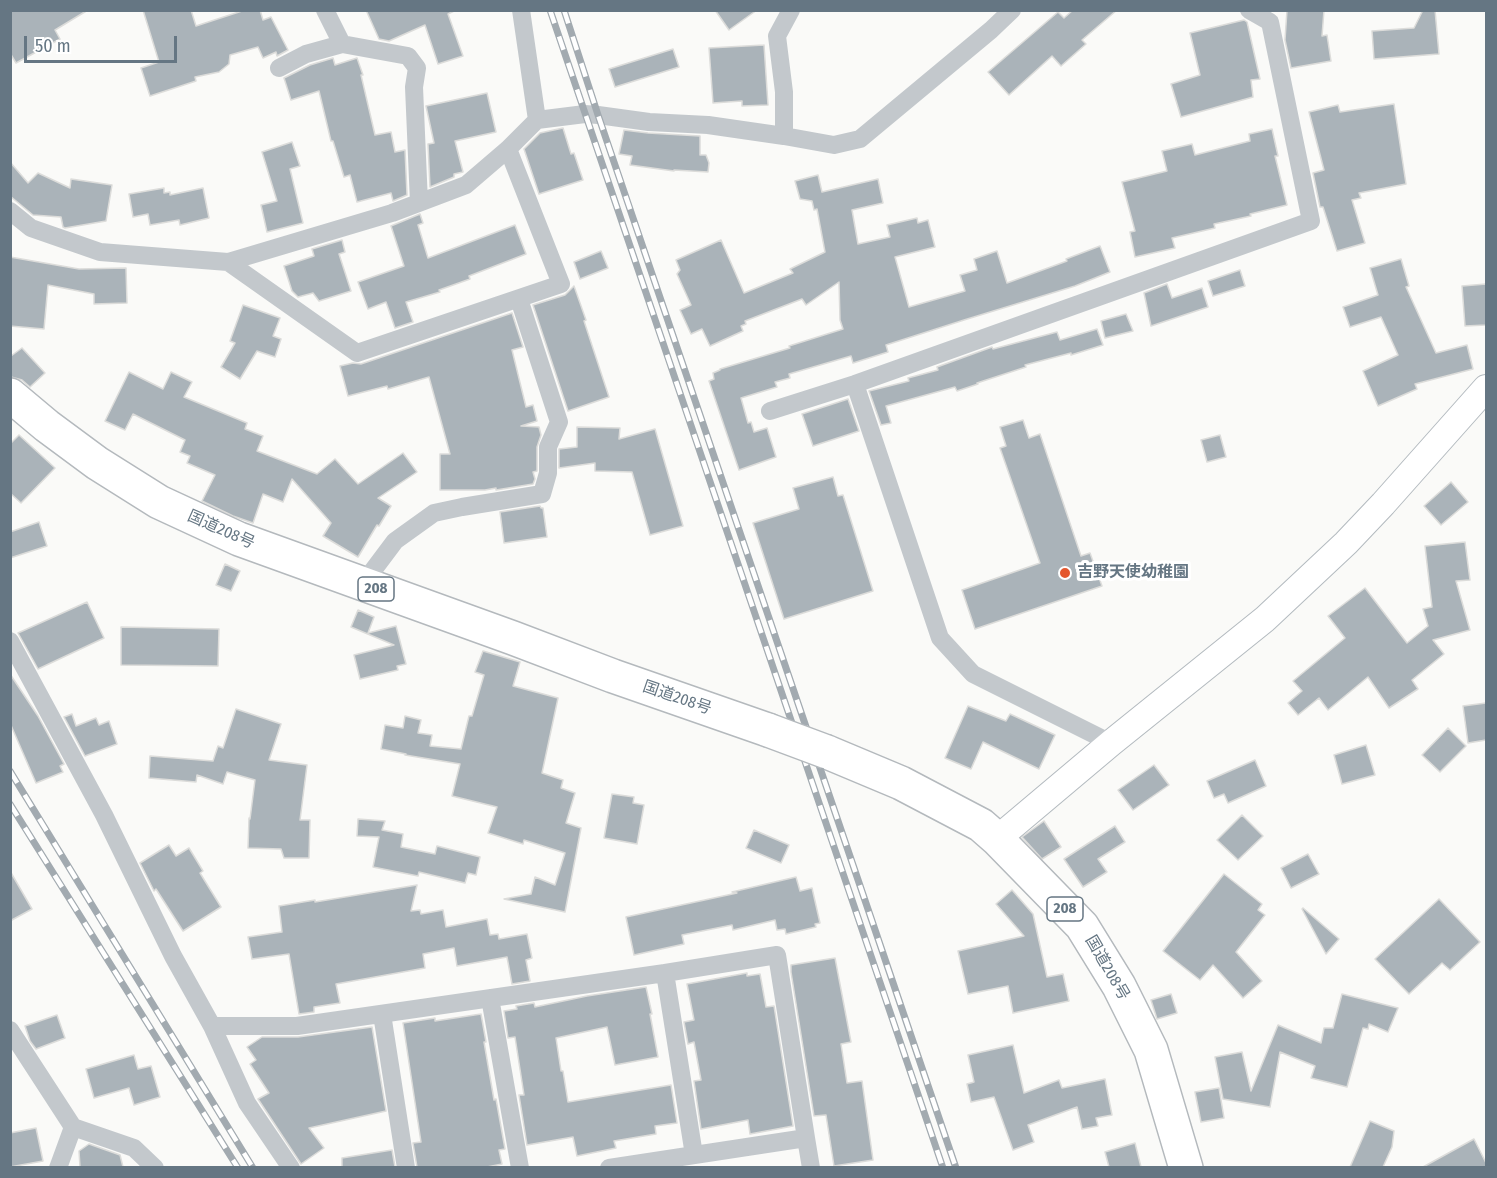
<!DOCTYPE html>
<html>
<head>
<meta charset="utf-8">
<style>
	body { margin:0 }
	#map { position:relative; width:1497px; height:1178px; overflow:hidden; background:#fafaf8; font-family:"Fira Sans Condensed",sans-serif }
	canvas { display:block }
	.frame { position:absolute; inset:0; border:12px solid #657683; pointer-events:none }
	.scale { position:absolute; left:24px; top:36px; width:153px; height:27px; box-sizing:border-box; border:3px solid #657683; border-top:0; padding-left:8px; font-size:18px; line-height:21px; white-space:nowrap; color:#657683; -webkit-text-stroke:4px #fff; paint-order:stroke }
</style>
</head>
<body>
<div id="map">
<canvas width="1497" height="1178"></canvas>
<div class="frame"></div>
<div class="scale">50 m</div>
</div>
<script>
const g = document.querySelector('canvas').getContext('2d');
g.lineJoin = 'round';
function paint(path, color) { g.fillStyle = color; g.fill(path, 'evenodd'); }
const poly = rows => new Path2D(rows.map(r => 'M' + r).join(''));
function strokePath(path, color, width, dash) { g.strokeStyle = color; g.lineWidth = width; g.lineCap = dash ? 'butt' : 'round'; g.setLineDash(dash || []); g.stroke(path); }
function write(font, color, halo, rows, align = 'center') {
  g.font = font + ' "Fira Sans Condensed","Noto Sans JP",sans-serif'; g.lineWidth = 6; g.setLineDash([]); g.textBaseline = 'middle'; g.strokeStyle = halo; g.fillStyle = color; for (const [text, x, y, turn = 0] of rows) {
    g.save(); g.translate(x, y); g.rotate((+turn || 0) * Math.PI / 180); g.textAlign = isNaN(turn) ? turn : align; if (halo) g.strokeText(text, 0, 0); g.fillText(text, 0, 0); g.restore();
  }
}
const building = poly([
	[10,10,88,10,55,30,60,39,16,63,10,53,10,10],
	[143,10,191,10,196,26,245,10,260,10,263,20,271,17,288,50,277,56,276,52,263,58,258,47,230,55,229,64,219,72,195,77,196,81,150,96,141,68,159,62,143,10],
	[366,10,456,10,448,14,463,56,438,64,425,25,389,41,379,39,366,10],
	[715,10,757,10,729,30,715,10],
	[1073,10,1117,10,1082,40,1086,44,1061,66,1052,56,1009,95,988,72,1058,12,1064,18,1073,10],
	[1287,10,1324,10,1322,36,1327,35,1331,61,1291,68,1285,40,1287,10],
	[1423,10,1435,10,1439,54,1374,59,1372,31,1414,28,1423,10],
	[1244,20,1247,22,1260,79,1251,80,1253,97,1181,117,1171,84,1200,75,1190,33,1244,20],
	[764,45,768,105,742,106,742,101,713,103,709,48,764,45],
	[673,49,679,67,615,87,609,69,673,49],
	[333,58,335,65,357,58,363,75,361,75,375,135,391,132,395,152,405,150,407,195,393,201,391,193,357,202,350,175,344,177,333,141,331,141,319,91,291,100,284,78,310,65,333,58],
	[487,93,496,132,455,141,463,172,454,174,454,177,430,187,428,144,434,143,426,106,487,93],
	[1394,104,1406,184,1359,193,1361,198,1352,200,1365,243,1337,251,1323,207,1320,207,1313,173,1324,170,1309,112,1338,105,1340,112,1394,104],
	[563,128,571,154,574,153,583,180,539,194,524,149,540,133,563,128],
	[1272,129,1278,156,1275,156,1287,205,1250,214,1251,216,1214,224,1215,228,1172,238,1175,248,1135,257,1130,232,1135,231,1122,182,1167,171,1162,151,1192,144,1195,155,1250,141,1249,134,1272,129],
	[624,130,648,133,700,136,700,155,706,155,709,163,708,172,674,170,674,171,630,165,632,156,619,154,624,130],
	[292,142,300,166,290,169,303,223,267,232,261,205,277,201,262,152,292,142],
	[10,162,28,183,38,173,70,188,71,179,112,185,106,221,65,228,63,227,61,217,33,215,10,196,10,162],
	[818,175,822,192,878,179,883,203,852,210,858,244,890,237,887,225,917,218,918,223,928,220,935,247,895,257,909,307,965,291,960,275,977,270,974,259,997,251,1007,283,1067,261,1066,259,1100,246,1110,272,1075,286,964,320,886,345,888,352,853,363,851,356,789,374,790,378,775,382,777,387,741,398,748,423,751,422,754,432,767,428,776,457,739,470,709,381,714,379,713,373,720,370,720,369,790,348,789,346,843,329,840,320,839,282,806,305,802,299,745,321,746,324,741,326,743,331,710,346,702,329,691,334,680,310,691,305,677,274,680,270,676,260,721,240,744,293,793,273,790,269,825,252,817,209,814,210,812,201,800,199,795,181,818,175],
	[164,188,164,193,170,192,170,195,203,188,209,218,180,225,179,220,150,225,148,214,133,217,129,194,164,188],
	[420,214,423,223,418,225,428,258,515,225,526,254,469,276,470,279,439,290,440,292,406,302,413,322,395,328,386,302,368,309,358,282,404,266,391,226,420,214],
	[342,240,345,252,339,254,351,291,319,301,313,293,298,297,292,291,284,266,314,256,312,249,342,240],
	[601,251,608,268,580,279,574,262,601,251],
	[10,257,79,269,126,268,127,303,94,304,94,294,48,285,44,329,10,326,10,257],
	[1401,259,1409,286,1406,287,1436,353,1467,345,1473,369,1415,384,1417,389,1378,406,1363,371,1398,355,1381,317,1350,327,1343,307,1378,295,1370,268,1401,259],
	[1240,270,1245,286,1213,296,1208,281,1240,270],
	[1167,284,1172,298,1202,288,1208,307,1151,326,1144,293,1167,284],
	[1486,284,1486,325,1465,326,1462,286,1486,284],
	[574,286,586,320,584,321,609,397,568,411,533,305,565,295,574,286],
	[243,305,280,318,273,336,281,339,275,357,257,351,240,379,221,367,235,343,230,341,243,305],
	[512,313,523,347,512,350,526,407,533,405,537,421,521,426,539,427,541,435,537,447,537,471,533,472,535,479,533,484,496,490,496,488,485,490,440,490,440,454,450,454,429,377,388,389,387,386,348,396,340,366,353,363,361,364,512,313],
	[1126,314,1133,331,1105,338,1101,321,1126,314],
	[1097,329,1103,345,1071,355,1071,353,1025,365,1026,367,977,383,978,384,957,391,955,387,886,406,891,423,881,425,869,391,909,381,908,378,938,370,937,367,992,347,993,349,1057,332,1060,340,1097,329],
	[22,348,45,373,30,387,22,380,11,377,11,356,22,348],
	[129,372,163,389,171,372,192,382,184,397,247,423,245,429,263,436,257,451,317,474,335,459,358,484,403,453,417,472,378,498,391,506,379,526,377,525,358,557,323,536,331,523,292,479,283,502,263,494,253,523,233,516,202,501,215,475,187,463,190,456,180,452,185,440,133,414,125,430,105,421,129,372],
	[848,399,859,431,813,446,802,414,848,399],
	[1023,420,1029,438,1040,434,1081,556,1090,553,1102,586,975,629,962,590,1040,563,1000,448,1006,446,1000,427,1023,420],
	[577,427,620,428,619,439,655,429,683,526,650,535,632,472,595,471,595,463,559,468,559,449,577,447,577,427],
	[19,435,55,468,21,503,10,493,10,444,19,435],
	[1220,435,1226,457,1207,462,1201,440,1220,435],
	[833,477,838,496,843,495,873,591,784,619,753,523,799,509,793,488,833,477],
	[1451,482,1468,502,1441,525,1424,506,1451,482],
	[540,506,541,508,543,508,547,537,504,543,500,512,540,506],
	[39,522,47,546,10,558,10,532,39,522],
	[1465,542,1470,580,1456,581,1470,630,1433,640,1444,654,1412,680,1418,689,1389,708,1368,677,1328,710,1319,698,1298,715,1288,703,1302,691,1293,681,1345,638,1328,616,1365,588,1407,643,1428,626,1423,609,1432,607,1425,546,1465,542],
	[225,564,240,571,231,591,216,585,225,564],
	[87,602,104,638,38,669,18,633,87,602],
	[358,610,374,617,368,633,396,626,406,664,397,666,398,670,360,679,354,655,394,645,351,627,358,610],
	[121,627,219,629,218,666,121,665,121,627],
	[483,651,520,662,513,686,558,698,542,773,563,780,561,788,575,793,566,823,581,828,565,912,504,899,531,894,535,877,555,885,565,853,524,840,523,844,488,833,497,807,452,796,460,764,405,755,406,754,381,749,385,725,403,728,405,716,421,720,418,733,432,735,430,746,461,749,469,716,472,716,484,675,475,672,483,651],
	[10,674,38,716,64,764,60,766,63,772,36,783,10,723,10,674],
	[1486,703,1486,740,1468,743,1463,706,1486,703],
	[968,706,1006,721,1010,714,1055,735,1039,769,983,742,971,769,945,758,968,706],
	[236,709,281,724,269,760,307,765,300,820,310,820,309,858,284,858,281,849,248,848,249,818,250,819,255,780,227,772,223,784,197,775,196,782,149,778,150,756,213,761,218,746,223,748,236,709],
	[72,714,76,726,96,718,99,725,109,721,117,744,85,756,64,717,72,714],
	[1448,728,1466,746,1440,772,1422,755,1448,728],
	[1366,745,1375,775,1342,784,1334,755,1366,745],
	[1255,760,1266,786,1228,803,1224,794,1214,798,1207,781,1255,760],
	[1154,765,1169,785,1133,810,1118,790,1154,765],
	[612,794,634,797,633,803,644,805,637,844,604,838,612,794],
	[1242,815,1263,836,1238,860,1217,840,1242,815],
	[358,819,385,821,382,830,403,834,401,847,435,854,437,846,480,857,476,875,468,873,465,883,419,872,418,876,373,867,379,837,357,836,358,819],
	[1044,821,1061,847,1042,859,1022,837,1044,821],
	[1115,826,1125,842,1098,859,1107,872,1083,887,1064,859,1115,826],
	[754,830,789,845,781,863,746,848,754,830],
	[169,845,176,856,189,848,203,871,200,873,221,907,183,931,156,889,154,891,140,863,169,845],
	[1308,854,1319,874,1291,888,1281,868,1308,854],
	[10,871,32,909,10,921,10,871],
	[1224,874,1262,904,1258,910,1265,915,1236,952,1262,981,1243,998,1213,965,1200,980,1163,951,1224,874],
	[796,877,800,891,812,888,820,923,815,924,816,927,786,934,785,929,777,930,775,920,733,930,732,925,682,935,684,944,634,955,626,917,737,893,732,892,796,877],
	[417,885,411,911,420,910,421,914,443,910,446,927,487,919,490,935,498,934,499,939,527,934,532,958,526,960,530,981,512,984,507,957,457,966,454,948,423,954,425,968,336,984,340,1003,314,1007,314,1012,299,1014,289,954,252,959,248,937,282,932,279,906,315,900,315,902,417,885],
	[1012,890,1033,914,1047,977,1063,974,1069,1001,1013,1013,1008,986,968,994,958,951,1024,936,996,904,1012,890],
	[1439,899,1480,942,1450,970,1442,963,1409,994,1375,959,1439,899],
	[1303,908,1339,939,1326,954,1302,909,1303,908],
	[835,958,851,1042,841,1044,847,1083,862,1081,873,1160,834,1166,826,1115,814,1116,791,972,791,965,835,958],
	[747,973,747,976,760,974,766,1007,774,1006,793,1126,750,1134,748,1120,701,1129,694,1081,701,1080,694,1042,688,1044,684,1022,694,1020,687,984,747,973],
	[646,987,652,1014,650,1014,658,1057,615,1065,607,1027,556,1038,561,1071,563,1071,568,1102,671,1085,677,1123,655,1126,656,1134,614,1141,616,1148,577,1156,573,1137,527,1145,519,1095,524,1095,515,1037,508,1038,504,1011,517,1009,516,1006,534,1003,535,1007,587,996,646,987],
	[1171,994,1177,1013,1157,1019,1151,1000,1171,994],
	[1342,994,1398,1008,1388,1032,1369,1024,1368,1029,1363,1028,1347,1087,1311,1078,1315,1066,1280,1052,1270,1107,1223,1099,1215,1057,1242,1052,1251,1091,1278,1025,1321,1043,1324,1028,1333,1028,1342,994],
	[481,1014,486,1042,484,1042,494,1100,496,1099,505,1149,499,1150,502,1164,487,1167,417,1167,413,1143,421,1142,403,1023,435,1018,435,1021,481,1014],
	[57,1015,65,1038,36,1049,30,1041,25,1026,57,1015],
	[372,1027,386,1111,309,1128,324,1148,301,1164,258,1099,269,1093,250,1064,256,1060,247,1047,262,1037,298,1037,372,1027],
	[1013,1045,1024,1093,1059,1080,1062,1088,1105,1079,1112,1115,1096,1118,1098,1126,1082,1129,1077,1107,1028,1125,1034,1142,1013,1150,994,1097,971,1102,967,1084,974,1082,968,1055,1013,1045],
	[134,1055,138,1069,151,1066,160,1097,134,1105,129,1088,94,1098,86,1069,134,1055],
	[1219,1088,1224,1118,1201,1122,1195,1092,1219,1088],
	[1370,1121,1394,1131,1392,1147,1383,1167,1350,1167,1370,1121],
	[36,1128,43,1161,10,1167,10,1133,36,1128],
	[1474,1139,1486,1163,1486,1167,1423,1167,1474,1139],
	[1135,1143,1141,1167,1109,1167,1105,1152,1135,1143],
	[89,1144,120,1155,123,1167,80,1167,79,1151,89,1144],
	[392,1150,395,1167,342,1167,342,1158,392,1150]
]);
paint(building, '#aab3b9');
strokePath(building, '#dcdcda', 1.5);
const secondary = poly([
	[997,839,1111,743,1265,619,1346,543,1383,504,1486,388]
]);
const highway = poly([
	[10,395,47,426,97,463,159,502,239,539,513,638,613,676,768,730],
	[827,752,901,783,981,825,997,839,1082,926,1119,986,1151,1050,1186,1168]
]);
strokePath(secondary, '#b3babf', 28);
strokePath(highway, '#b4b9bd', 36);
strokePath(poly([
	[325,10,342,44],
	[521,10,537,120],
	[279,68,306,54,342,44,408,56,417,68,414,87,419,203],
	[784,136,784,92,777,36,791,10],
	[10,211,31,228,100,252,228,262,392,213,466,185,508,149,537,120,585,114,598,115,649,122,708,125,784,136,834,145,860,139,991,30,1012,10],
	[228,262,357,353,561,284,508,149],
	[855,384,940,638,973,674,1111,743],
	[770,411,855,384,1311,221,1270,22,1249,10],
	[362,585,395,541,434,513,462,507,542,494,548,473,548,447,559,422,519,299],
	[10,641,104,815,173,956,212,1026,247,1103,291,1168],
	[665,973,694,1155],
	[490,998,520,1168],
	[382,1014,406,1168],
	[212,1026,297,1026,665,973,777,955,806,1138,609,1168],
	[10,1030,73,1127,134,1148,155,1168],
	[806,1138,811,1168],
	[58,1168,73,1127]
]), '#c3c8cc', 18);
strokePath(secondary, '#fff', 26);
strokePath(highway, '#fff', 33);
const rail = poly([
	[550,10,943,1168],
	[564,10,598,115,956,1168],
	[10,771,253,1168],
	[10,804,238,1168]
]);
strokePath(rail, '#a2aab0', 7);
strokePath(rail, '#fff', 4.5, [14]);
const highwayBridge = poly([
	[768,730,827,752]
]);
strokePath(highwayBridge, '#b4b9bd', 36, []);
strokePath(highwayBridge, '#fff', 33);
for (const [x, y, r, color] of [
	[1065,573,6,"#e4572e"]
]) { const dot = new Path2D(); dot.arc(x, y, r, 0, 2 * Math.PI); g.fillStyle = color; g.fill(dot); strokePath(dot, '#fff', 2); }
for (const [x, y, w] of [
	[376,589,36],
	[1065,909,36]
]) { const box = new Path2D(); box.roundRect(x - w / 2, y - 12, w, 24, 4.5); g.fillStyle = '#fff'; g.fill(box); strokePath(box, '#657683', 1.5); }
write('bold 15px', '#657683', null, [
	["208",376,589],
	["208",1065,909]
]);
write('16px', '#657683', '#fff', [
	["国道208号",221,530,24],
	["国道208号",677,698,19],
	["国道208号",1107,968,60]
]);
write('bold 16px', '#657683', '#fff', [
	["吉野天使幼稚園",1077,573]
], 'left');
</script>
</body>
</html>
